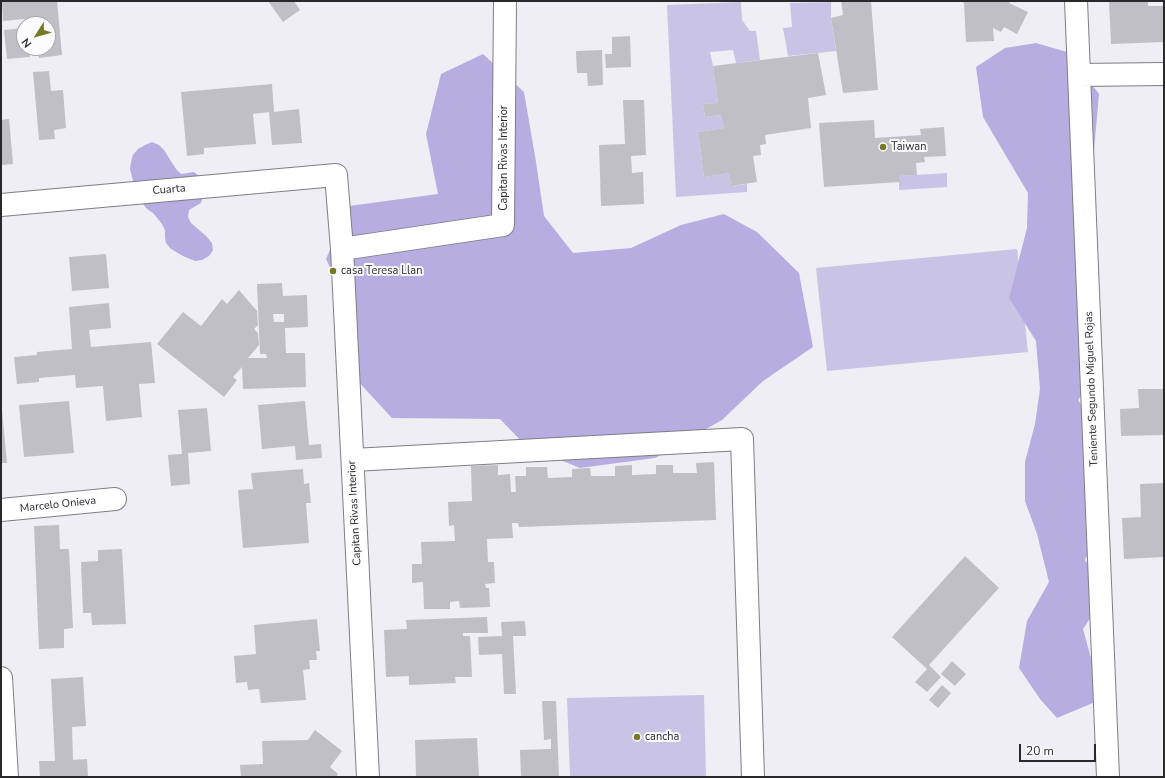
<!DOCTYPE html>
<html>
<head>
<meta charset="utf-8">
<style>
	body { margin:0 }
	#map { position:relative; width:1165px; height:778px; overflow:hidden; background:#efeef4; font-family:"Nunito Sans",sans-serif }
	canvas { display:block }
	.frame { position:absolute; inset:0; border:2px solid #29282b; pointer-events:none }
	.north { position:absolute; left:16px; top:16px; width:40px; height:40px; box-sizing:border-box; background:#fcfcfe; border:1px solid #a8a7aa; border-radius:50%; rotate:233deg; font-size:11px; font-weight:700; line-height:16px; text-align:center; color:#29282b }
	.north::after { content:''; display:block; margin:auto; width:14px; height:18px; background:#757b25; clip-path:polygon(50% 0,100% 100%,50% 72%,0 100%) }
	.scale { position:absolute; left:1019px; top:744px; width:77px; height:18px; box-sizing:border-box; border:2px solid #29282b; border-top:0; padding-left:5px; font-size:12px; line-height:14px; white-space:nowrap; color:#29282b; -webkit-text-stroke:3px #fcfcfe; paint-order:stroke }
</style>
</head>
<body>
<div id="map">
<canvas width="1165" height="778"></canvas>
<div class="frame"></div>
<div class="north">N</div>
<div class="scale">20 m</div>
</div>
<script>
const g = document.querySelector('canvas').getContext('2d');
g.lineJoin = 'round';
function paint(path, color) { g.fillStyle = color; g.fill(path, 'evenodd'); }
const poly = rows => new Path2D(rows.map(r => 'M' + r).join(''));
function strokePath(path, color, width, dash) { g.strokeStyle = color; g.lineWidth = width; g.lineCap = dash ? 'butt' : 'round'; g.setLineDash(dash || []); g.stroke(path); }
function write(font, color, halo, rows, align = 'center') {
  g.font = font + ' "Nunito Sans",sans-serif'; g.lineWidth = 4; g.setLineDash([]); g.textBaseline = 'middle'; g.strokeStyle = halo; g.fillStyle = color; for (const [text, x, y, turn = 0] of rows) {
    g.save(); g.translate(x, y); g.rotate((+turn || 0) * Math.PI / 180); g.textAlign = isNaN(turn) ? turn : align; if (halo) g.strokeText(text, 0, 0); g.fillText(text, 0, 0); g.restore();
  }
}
paint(poly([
	[741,2,742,20,750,31,756,31,760,60,736,63,733,50,710,52,713,66,718,103,703,104,705,117,721,115,724,128,698,132,704,177,729,173,731,186,747,184,747,192,676,197,667,5],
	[831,2,831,18,836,51,788,56,783,28,792,27,790,3],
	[947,173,947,187,899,190,899,176],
	[1017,249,1028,352,827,371,816,268],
	[704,695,706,777,570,777,567,698]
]), '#c9c3e5');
paint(poly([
	[1036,43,1067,52,1099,94,1092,173,1100,370,1078,400,1101,433,1103,519,1085,560,1108,591,1083,629,1092,662,1100,700,1057,718,1040,699,1019,668,1027,621,1049,582,1037,534,1025,501,1025,462,1035,424,1040,389,1036,341,1009,298,1027,228,1028,193,983,117,976,67,1005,48],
	[483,54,524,92,536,162,544,216,573,253,631,248,681,225,724,214,757,232,799,273,813,347,763,381,722,420,655,458,580,468,526,446,500,419,392,418,355,378,344,296,326,259,349,206,438,194,426,134,441,74],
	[152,142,159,145,164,150,176,169,181,174,194,172,199,176,203,196,201,203,189,210,188,217,191,223,206,236,212,243,213,250,209,256,202,260,195,261,183,256,171,249,166,243,165,237,165,230,162,224,153,213,147,209,138,198,134,185,130,169,131,162,133,155,138,149,145,145]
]), '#b7ade1');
paint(poly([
	[2,1,57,1,62,55,39,58,38,48,48,48,48,24,36,24,35,18,3,21],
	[268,1,294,1,300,10,283,22],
	[841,1,871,1,878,90,843,93,831,18,843,15],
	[960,1,1011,1,1009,3,1028,12,1017,34,1004,27,1001,32,993,28,994,41,966,42,964,3],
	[1109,1,1148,1,1148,6,1164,6,1164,42,1111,44],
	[24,28,24,48,29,48,30,57,7,59,4,30],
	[630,36,631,67,606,68,605,54,612,54,612,37],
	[602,50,603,85,588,86,587,73,577,73,576,51],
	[818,53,826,95,808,98,811,128,765,135,766,144,760,145,761,155,753,156,757,182,731,186,729,173,704,177,698,132,724,128,721,115,705,117,703,104,718,103,713,66],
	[49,71,51,91,63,90,66,128,54,130,55,139,39,140,33,72],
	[272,84,274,112,299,109,302,143,272,145,269,112,253,114,256,144,204,148,204,154,187,156,181,92],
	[623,100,644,100,646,155,631,156,632,173,643,172,644,204,601,206,599,145,625,144],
	[9,119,13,164,1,165,1,120],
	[874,120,875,138,921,135,920,129,944,127,946,156,924,157,925,162,916,163,917,175,899,176,900,182,824,187,819,123],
	[106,254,109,288,72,291,69,257],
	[282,283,283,296,307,295,308,327,285,328,286,353,305,353,306,387,243,389,242,367,233,377,237,380,224,397,157,344,183,312,201,326,222,299,227,304,239,290,257,311,258,325,254,329,258,333,259,345,248,358,267,358,266,354,260,354,257,284],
	[273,314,284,314,284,322,274,322],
	[109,303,111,328,89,330,91,347,151,342,155,383,139,384,142,417,106,421,103,386,76,388,75,375,39,378,39,382,17,384,14,357,37,355,37,352,72,349,69,307],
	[1138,389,1164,389,1164,435,1121,436,1120,409,1139,408],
	[69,401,74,453,24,457,19,405],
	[305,401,309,445,321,444,322,458,296,460,295,446,262,449,258,405],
	[207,408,211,451,188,453,190,484,171,486,168,455,182,454,178,410],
	[1,410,2,410,7,463,1,463],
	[714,462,716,520,519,527,518,523,512,523,513,538,487,539,488,562,494,562,495,583,485,584,486,588,489,588,490,607,460,608,459,601,450,602,450,609,424,609,423,582,412,583,412,564,422,564,421,542,455,541,454,525,449,526,448,502,472,501,471,466,498,465,498,475,510,474,511,492,516,492,515,476,526,476,526,467,547,467,548,478,572,477,572,469,590,468,591,476,615,476,615,466,632,465,632,475,656,474,656,465,673,465,673,473,697,473,696,463],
	[303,469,304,484,309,483,311,503,306,503,309,543,243,548,238,490,253,489,251,473],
	[1164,483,1164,557,1124,559,1122,518,1141,517,1140,484],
	[59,525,60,549,69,549,73,628,64,629,64,648,39,649,34,526],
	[122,549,126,624,92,625,91,613,83,613,81,562,98,561,98,550],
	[965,556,999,588,929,665,941,677,927,692,915,682,927,669,892,637],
	[487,617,488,633,463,633,463,636,470,636,472,677,455,677,456,683,409,685,409,676,386,677,384,630,407,629,406,620],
	[317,619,320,651,316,651,317,660,309,660,310,669,303,670,306,700,261,703,259,689,248,690,247,682,236,683,234,656,256,654,254,625],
	[525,621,526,636,513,636,516,694,504,694,502,654,479,655,478,637,502,636,501,622],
	[952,661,966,674,955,686,941,674],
	[83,677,86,726,72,727,73,760,87,759,88,777,40,777,39,761,55,761,51,679],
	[942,685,951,693,938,708,929,700],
	[542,701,556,701,559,777,521,777,520,750,551,749,551,739,544,740],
	[315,730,342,751,330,767,338,774,336,777,241,777,240,765,263,764,262,741,308,740],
	[477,738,479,777,416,777,415,740]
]), '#c0bfc5');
const minor = poly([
	[1076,1,1108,777],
	[1079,75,1164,74],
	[1,205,336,175,342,249,368,777],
	[342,249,503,225,505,1],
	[353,460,742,439,753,777],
	[1,510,115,499],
	[1,678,7,777]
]);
strokePath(minor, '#7f7e84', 24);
strokePath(minor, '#fff', 22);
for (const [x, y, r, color] of [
	[883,147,4,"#757b25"],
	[333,271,4,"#757b25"],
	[637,737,4,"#757b25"]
]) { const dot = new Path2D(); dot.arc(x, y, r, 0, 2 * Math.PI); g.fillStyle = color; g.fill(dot); strokePath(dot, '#fcfcfe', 1.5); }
write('11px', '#29282b', '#fcfcfe', [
	["Taiwan",891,147],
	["casa Teresa Llan",341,271],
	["cancha",645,737]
], 'left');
write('11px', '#29282b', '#fcfcfe', [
	["Capitan Rivas Interior",504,158,-90],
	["Cuarta",169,190,-5],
	["Teniente Segundo Miguel Rojas",1092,389,-92],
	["Marcelo Onieva",58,505,-6],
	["Capitan Rivas Interior",355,513,-93]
]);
</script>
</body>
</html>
